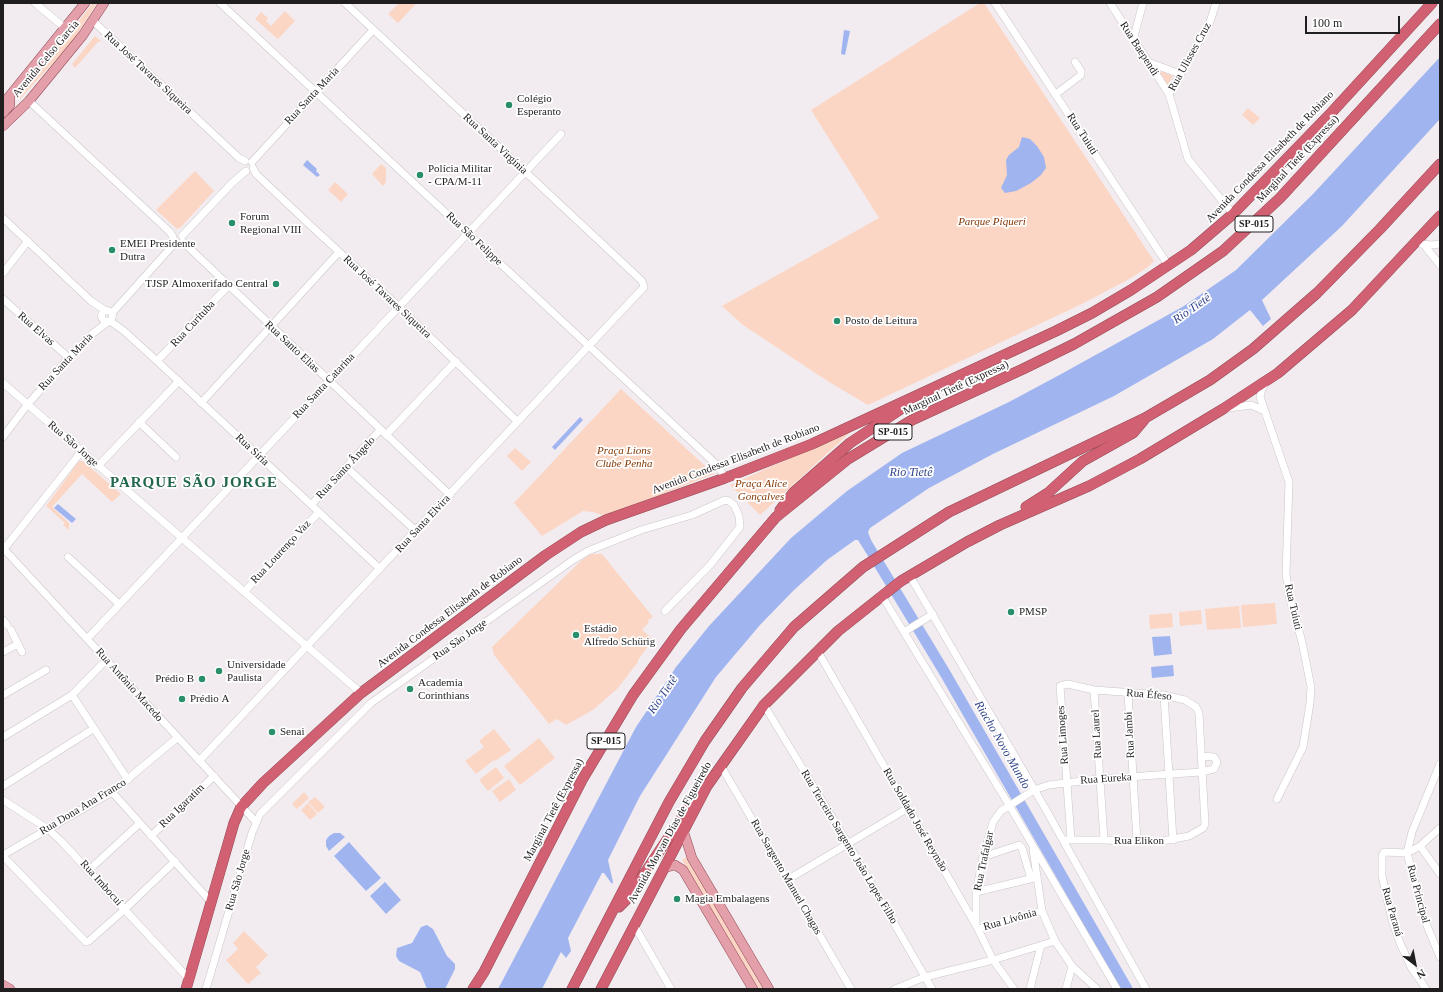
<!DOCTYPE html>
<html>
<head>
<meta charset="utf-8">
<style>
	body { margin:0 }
	#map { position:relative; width:1443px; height:992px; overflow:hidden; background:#f2ecf0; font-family:Georgia,serif }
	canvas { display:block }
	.frame { position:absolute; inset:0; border:4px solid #211e20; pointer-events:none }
	.north { position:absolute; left:1395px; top:944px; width:40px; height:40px; -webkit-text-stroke:3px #fff; paint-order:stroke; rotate:148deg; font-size:11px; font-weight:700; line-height:16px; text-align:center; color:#211e20 }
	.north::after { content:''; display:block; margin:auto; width:14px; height:18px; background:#211e20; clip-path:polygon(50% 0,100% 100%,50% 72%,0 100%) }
	.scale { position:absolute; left:1305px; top:16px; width:95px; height:18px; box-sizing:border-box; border:2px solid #211e20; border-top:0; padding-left:5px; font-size:12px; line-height:14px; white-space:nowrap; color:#211e20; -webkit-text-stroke:3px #fff; paint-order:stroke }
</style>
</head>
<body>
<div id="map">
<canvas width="1443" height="992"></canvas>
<div class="frame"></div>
<div class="north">N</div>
<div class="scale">100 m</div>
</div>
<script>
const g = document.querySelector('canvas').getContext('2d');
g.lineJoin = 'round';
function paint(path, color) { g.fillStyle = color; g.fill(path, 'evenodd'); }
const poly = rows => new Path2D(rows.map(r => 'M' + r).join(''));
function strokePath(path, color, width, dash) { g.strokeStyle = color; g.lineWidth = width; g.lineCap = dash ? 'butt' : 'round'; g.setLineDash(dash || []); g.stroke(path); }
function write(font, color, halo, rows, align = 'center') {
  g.font = font + ' Georgia,serif'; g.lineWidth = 3.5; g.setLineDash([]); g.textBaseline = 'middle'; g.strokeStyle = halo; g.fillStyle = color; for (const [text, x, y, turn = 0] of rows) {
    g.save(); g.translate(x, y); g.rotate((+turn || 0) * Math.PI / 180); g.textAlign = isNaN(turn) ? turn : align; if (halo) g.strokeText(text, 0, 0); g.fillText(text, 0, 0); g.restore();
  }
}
paint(poly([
	[93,3,97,3,72,42,20,99,19,96],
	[399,3,413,3,415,5,398,23,388,14],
	[980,3,984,3,1154,261,1148,267,1131,278,1084,303,868,405,829,382,743,325,722,306,879,218,811,110],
	[285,11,295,21,278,39,255,19,261,12,268,18,266,21,271,26],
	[95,36,101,41,98,42,75,68,72,64],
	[1161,71,1173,76,1168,85,1159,72],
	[1248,108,1260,118,1253,125,1242,115],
	[381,164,386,168,386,182,383,186,372,174],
	[195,171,214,191,181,227,177,229,156,210],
	[335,182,348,194,341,202,328,190],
	[621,389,714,474,605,516,593,512,583,511,542,536,514,503],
	[853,430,760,515,730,485],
	[515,448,531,462,522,471,507,456],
	[79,461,83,461,121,494,112,502,82,474,52,507,69,523,69,530,63,525,65,523,46,506],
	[591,554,602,554,653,617,648,620,649,622,642,630,653,639,638,660,638,662,618,688,593,710,566,725,557,719,549,724,494,655,492,647,582,560],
	[1275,603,1277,624,1243,627,1241,605],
	[1239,606,1241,628,1207,630,1205,609],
	[1201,610,1202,624,1180,626,1179,612],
	[1172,613,1173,627,1150,629,1149,615],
	[494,729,511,750,495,761,488,753,494,760,476,774,465,761,484,747,479,741],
	[539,738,555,758,520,785,504,766],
	[496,767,504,778,488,791,479,780],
	[509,779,516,790,500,802,492,791],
	[304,792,309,798,297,809,292,804],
	[315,797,325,807,318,813,308,802],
	[308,803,317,814,310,820,301,810],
	[686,857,763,989,759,989,682,860],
	[244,931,268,955,256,967,261,973,248,984,226,960,238,949,233,943]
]), '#fcd6c4');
paint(poly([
	[844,30,850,31,845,55,841,54],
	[1440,57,1440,119,1342,226,1262,300,1271,319,1263,326,1250,310,1213,339,1114,396,993,454,929,488,870,528,868,532,874,549,867,554,858,540,855,540,827,560,793,591,760,625,716,677,640,796,608,860,613,882,612,884,604,873,602,873,568,938,571,951,566,958,561,952,542,989,498,989,636,727,676,667,709,626,791,538,847,491,902,453,1009,402,1063,373,1184,306,1236,270,1313,194],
	[1022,137,1030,139,1037,146,1044,157,1046,168,1041,175,1031,183,1016,191,1005,193,1001,188,1007,175,1006,160,1009,155,1019,147],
	[307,160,317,169,316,171,320,175,317,177,303,165],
	[580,417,583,420,555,450,552,447],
	[58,504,76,519,72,523,54,508],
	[1170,636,1172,654,1154,656,1152,637],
	[1173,665,1174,676,1152,678,1151,667],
	[334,833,340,833,345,837,329,851,326,846,326,840,329,836],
	[349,842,381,878,366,891,334,856],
	[385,882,401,900,386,914,370,896],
	[427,925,433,929,447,956,455,964,455,969,445,989,427,989,420,972,399,961,396,956,397,948,412,943,421,927]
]), '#a0b5f0');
strokePath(poly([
	[864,539,945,673,1127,989]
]), '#a0b5f0', 11);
const minor = poly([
	[35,3,65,28],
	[220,3,718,466,725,478],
	[995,3,1168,265],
	[1110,3,1169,94,1188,159,1233,214],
	[93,21,239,158,245,161],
	[1133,40,1143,3],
	[1148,62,1180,74],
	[1056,94,1081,75,1081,71,1075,62],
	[1169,94,1210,22,1216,3],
	[29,101,170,232,173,237],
	[252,162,373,30],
	[253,168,256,174,310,225,399,307,517,421],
	[3,218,91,301,106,311],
	[182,236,232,183,246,171],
	[183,242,450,495],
	[1422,244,1432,245,1440,244],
	[1424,245,1440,265],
	[3,273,28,241],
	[3,299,69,358],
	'101.5 316a5.5 5.5 0 1 1 11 0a5.5 5.5 0 1 1-11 0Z',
	[112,313,174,244],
	[110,321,124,331,157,361,380,569],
	[157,361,228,286],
	[1267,381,1262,389,1260,397,1289,482,1286,574,1290,599,1302,642,1311,687,1310,703,1303,747,1277,799],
	[3,383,361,693],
	[201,403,339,252],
	[1229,408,1251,405,1265,411],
	[139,422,176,457],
	[386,435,456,361],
	[3,437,27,405,69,358,92,334,108,322],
	[98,466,179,381],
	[346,467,416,531],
	[311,505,380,430],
	[3,548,256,822],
	[4,549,81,452],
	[68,557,119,604],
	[910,576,1045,808,1146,989],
	[244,592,319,512],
	[882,596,1009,805,1117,989],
	[3,620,7,625],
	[11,630,22,652],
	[904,632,933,614],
	[87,639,561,134],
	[817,650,978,929,993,960,1014,989],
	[3,652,18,644],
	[1094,690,1104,840],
	[1128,693,1137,841],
	[3,695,46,670],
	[72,695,128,780],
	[1164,695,1173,840],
	[764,705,849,845,932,989],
	[3,737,72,695,106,660],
	[199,761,644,287,642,281,345,3],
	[1440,764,1412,832,1407,853,1425,921,1440,957],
	[721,766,851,989],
	[3,786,93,729],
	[112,792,211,902],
	[3,800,48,829,61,841,189,979],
	[151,836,214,776],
	[1063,840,1104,840,1157,842,1189,836,1203,828,1205,824,1199,713,1196,707,1185,700,1164,695,1094,690,1068,684,1060,686,1071,840],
	[1420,846,1440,874],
	[1033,849,1042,911,1055,941,1072,966,1097,989],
	[1407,853,1384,852,1382,856,1382,876,1392,920,1400,943,1411,967,1426,989],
	[1407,853,1420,846,1440,828],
	[3,855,112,792,177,738],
	[3,856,86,942,89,941,125,909,175,861],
	[983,857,1019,845,1022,848,1031,879],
	[89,870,140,823],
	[787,880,908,808],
	[976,892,1034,878],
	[976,924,976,892,983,857,993,822,1001,811,1034,790,1049,785,1099,779,1201,772,1214,769,1217,762,1214,757,1201,756],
	[634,925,671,989],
	[978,929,1042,911],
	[206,989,252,833,260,814,371,703,573,560,588,551,641,530,692,515,725,500,729,501,734,505,739,516,740,527,710,565,665,611],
	[895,989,925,977,993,960,1055,941],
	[1030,989,1041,945],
	[1066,989,1072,966]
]);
const major = poly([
	[3,104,85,3],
	[3,113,10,105,10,100],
	[3,126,29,101,83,35,104,3],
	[684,833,692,858,769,989],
	[664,868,675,865,683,870,753,989],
	[3,985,10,989]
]);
const highway = poly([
	[1026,507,1048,493,1083,461,1133,433,1144,420],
	[780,510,793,493,850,443,907,405],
	[619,907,628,898,693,801],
	[186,989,234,823,241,807,263,783,361,693,546,555,581,532,606,520,725,478,812,444,1056,331,1092,313,1131,290,1191,250,1233,214,1332,112,1432,3],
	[473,989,484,972,582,780,633,695,681,629,776,517,848,459,912,420,1023,369,1074,344,1157,297,1223,251,1280,198,1440,24],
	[572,989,669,802,705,741,742,688,794,627,863,567,949,512,1145,418,1210,380,1253,349,1317,293,1380,229,1440,164],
	[601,989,707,786,721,766,764,705,838,631,901,581,967,542,1000,525,1089,486,1140,459,1223,409,1278,373,1352,310,1440,216]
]);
strokePath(minor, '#cbc5c9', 8);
strokePath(major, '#934a55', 10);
strokePath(highway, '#934a55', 11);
strokePath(minor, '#fff', 7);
strokePath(major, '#e3a0aa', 9);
strokePath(highway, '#d16172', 10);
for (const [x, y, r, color] of [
	[509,105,4,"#298f6b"],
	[420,175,4,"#298f6b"],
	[232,223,4,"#298f6b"],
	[112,250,4,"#298f6b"],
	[276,284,4,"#298f6b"],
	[837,321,4,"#298f6b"],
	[1011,612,4,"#298f6b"],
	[576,635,4,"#298f6b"],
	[219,671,4,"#298f6b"],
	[202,679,4,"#298f6b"],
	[410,689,4,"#298f6b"],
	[182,699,4,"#298f6b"],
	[272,732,4,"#298f6b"],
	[677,899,4,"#298f6b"]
]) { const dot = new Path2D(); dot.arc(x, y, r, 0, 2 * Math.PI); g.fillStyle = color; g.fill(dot); strokePath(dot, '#fff', 1.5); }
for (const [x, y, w] of [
	[1254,224,38],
	[893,432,38],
	[606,741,38]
]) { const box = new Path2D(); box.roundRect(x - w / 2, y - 8, w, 16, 3); g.fillStyle = '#fff'; g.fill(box); strokePath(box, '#211e20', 1); }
write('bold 10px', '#211e20', null, [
	["SP-015",1254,224],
	["SP-015",893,432],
	["SP-015",606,741]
]);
write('11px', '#211e20', '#fff', [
	["Rua Baependi",1139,49,57],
	["Rua Ulisses Cruz",1190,57,-61],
	["Avenida Celso Garcia",46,59,-50],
	["Rua José Tavares Siqueira",148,73,43],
	["Rua Santa Maria",312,96,-47],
	["Rua Tuiuti",1082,134,57],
	["Rua Santa Virgínia",495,144,43],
	["Avenida Condessa Elisabeth de Robiano",1270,157,-46],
	["Marginal Tietê (Expressa)",1298,159,-47],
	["Rua São Felippe",474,239,43],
	["Rua José Tavares Siqueira",387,297,43],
	["Rua Curituba",193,324,-47],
	["Rua Elvas",36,329,41],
	["Rua Santo Elias",292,347,43],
	["Rua Santa Maria",66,362,-47],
	["Rua Santa Catarina",324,386,-47],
	["Marginal Tietê (Expressa)",956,388,-25],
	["Rua São Jorge",73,444,41],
	["Rua Síria",252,450,43],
	["Avenida Condessa Elisabeth de Robiano",736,459,-21],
	["Rua Santo Ângelo",346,468,-47],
	["Rua Santa Elvira",423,524,-47],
	["Rua Lourenço Vaz",281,552,-47],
	["Rua Tuiuti",1293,607,77],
	["Avenida Condessa Elisabeth de Robiano",450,612,-37],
	["Rua São Jorge",460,640,-35],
	["Rua Antônio Macedo",129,685,48],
	["Rua Éfeso",1149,695,5],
	["Rua Laurel",1097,734,-93],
	["Rua Limoges",1063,735,-94],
	["Rua Jambi",1130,735,-93],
	["Rua Eureka",1106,779,-4],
	["Rua Igaratim",182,806,-44],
	["Rua Dona Ana Franco",83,807,-31],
	["Marginal Tietê (Expressa)",554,810,-62],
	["Rua Soldado José Reymão",915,820,60],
	["Avenida Morvan Dias de Figueiredo",670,833,-61],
	["Rua Elikon",1139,841],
	["Rua Terceiro Sargento João Lopes Filho",849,847,59],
	["Rua Trafalgar",984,861,-78],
	["Rua Sargento Manuel Chagas",786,877,60],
	["Rua São Jorge",238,880,-74],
	["Rua Imbocuí",101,883,48],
	["Rua Principal",1418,894,75],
	["Rua Paraná",1392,912,74],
	["Rua Livônia",1010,920,-16]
]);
write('11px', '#211e20', '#fff', [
	["Colégio",517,99],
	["Esperanto",517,112],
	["Polícia Militar",428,169],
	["- CPA/M-11",428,182],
	["Forum",240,217],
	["Regional VIII",240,230],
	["EMEI Presidente",120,244],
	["Dutra",120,257],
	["TJSP Almoxerifado Central",268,284,"right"],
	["Posto de Leitura",845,321],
	["PMSP",1019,612],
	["Estádio",584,629],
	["Alfredo Schürig",584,642],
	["Universidade",227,665],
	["Paulista",227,678],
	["Prédio B",194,679,"right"],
	["Academia",418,683],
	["Corinthians",418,696],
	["Prédio A",190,699],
	["Senai",280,732],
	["Magia Embalagens",685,899]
], 'left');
write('italic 11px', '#823704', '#fff', [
	["Parque Piqueri",992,222],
	["Praça Lions",624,451],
	["Clube Penha",624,464],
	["Praça Alice",761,484],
	["Gonçalves",761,497]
]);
write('italic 12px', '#32468b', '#fff', [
	["Rio Tietê",1192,309,-35],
	["Rio Tietê",911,473],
	["Rio Tietê",663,695,-56],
	["Riacho Novo Mundo",1002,745,60]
]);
g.letterSpacing = '1px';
write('bold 15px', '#22664c', '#fff', [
	["PARQUE SÃO JORGE",194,483]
]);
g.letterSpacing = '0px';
</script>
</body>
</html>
